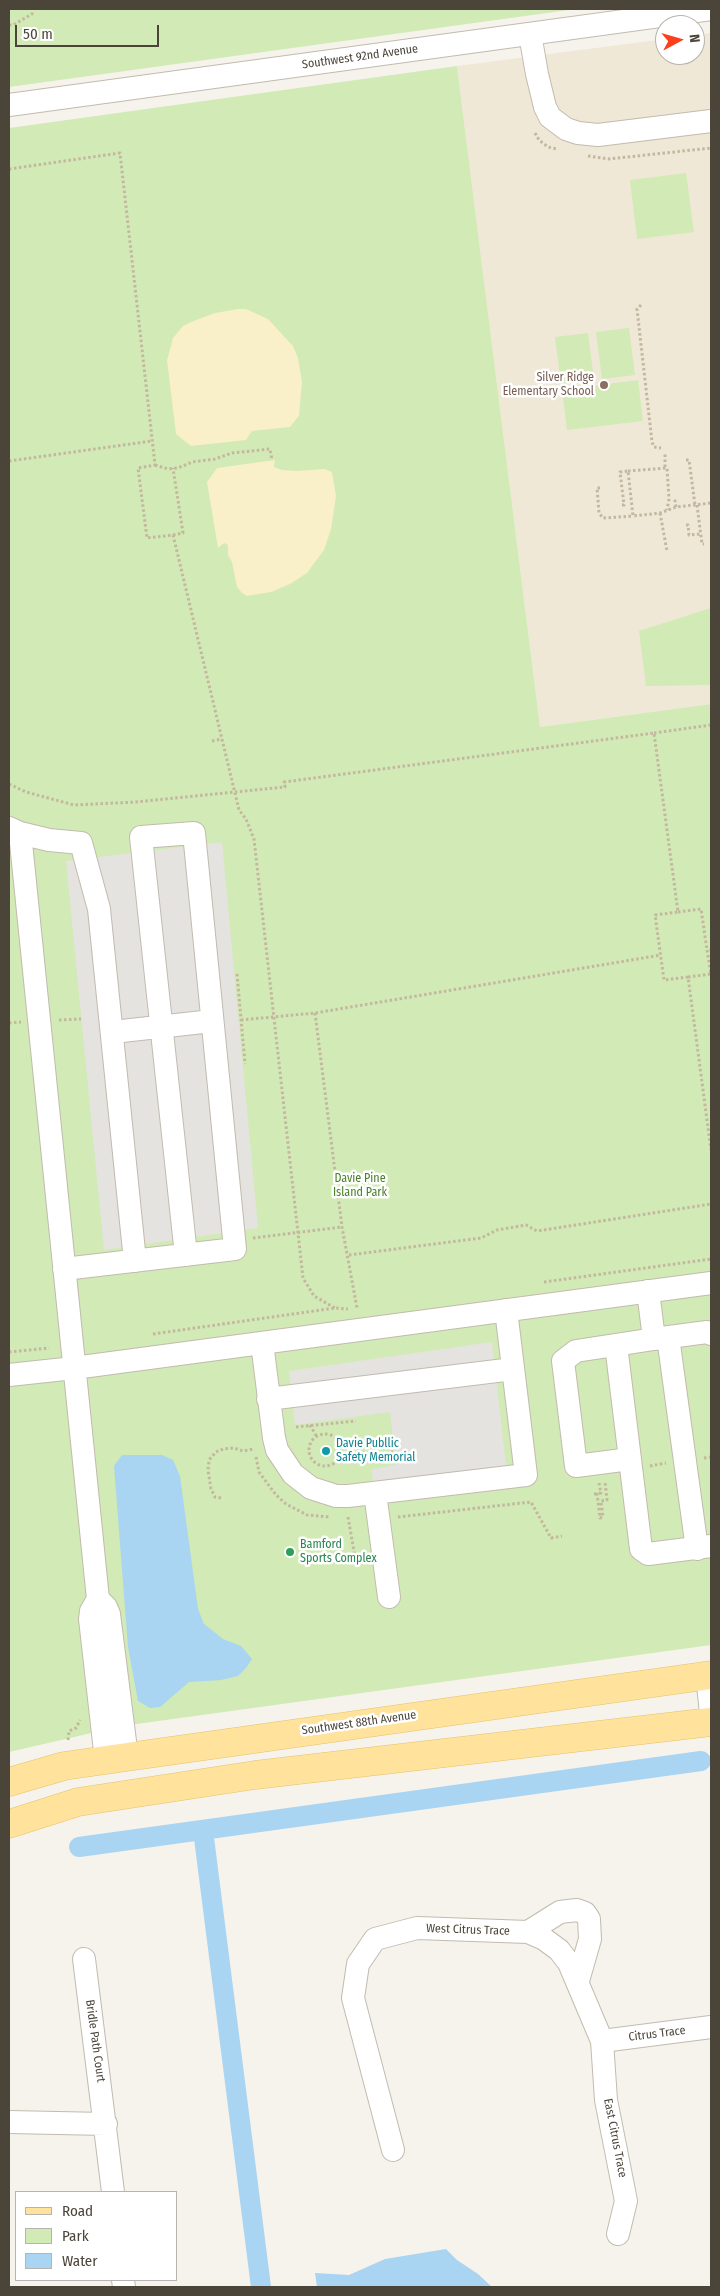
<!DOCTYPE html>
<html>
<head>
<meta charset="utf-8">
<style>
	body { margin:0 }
	#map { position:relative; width:720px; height:2296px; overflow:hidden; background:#f6f3ec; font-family:"Fira Sans Condensed",sans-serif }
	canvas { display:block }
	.frame { position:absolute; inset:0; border:10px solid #4b4439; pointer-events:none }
	.legend { position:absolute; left:15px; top:2191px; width:162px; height:90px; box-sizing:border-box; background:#fff; border:1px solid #b7b4b0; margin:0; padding:6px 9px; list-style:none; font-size:15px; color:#4b4439 }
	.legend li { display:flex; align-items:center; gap:10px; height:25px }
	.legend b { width:25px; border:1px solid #b7b4b0 }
	.north { position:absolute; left:655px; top:15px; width:50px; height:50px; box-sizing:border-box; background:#fff; border:1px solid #b7b4b0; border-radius:50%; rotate:84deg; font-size:14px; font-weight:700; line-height:20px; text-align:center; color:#4b4439 }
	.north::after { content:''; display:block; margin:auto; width:18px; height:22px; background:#fc3f1d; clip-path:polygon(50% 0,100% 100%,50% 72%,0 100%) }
	.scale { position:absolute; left:15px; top:25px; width:144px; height:22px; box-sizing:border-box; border:2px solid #4b4439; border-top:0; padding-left:6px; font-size:15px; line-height:18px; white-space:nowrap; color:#4b4439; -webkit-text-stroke:4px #fff; paint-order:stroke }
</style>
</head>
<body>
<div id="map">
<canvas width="720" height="2296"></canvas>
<div class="frame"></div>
<ul class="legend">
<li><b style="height:6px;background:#ffe39c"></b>Road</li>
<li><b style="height:14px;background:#d2eab5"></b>Park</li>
<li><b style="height:14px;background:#a9d4f2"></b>Water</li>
</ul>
<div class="north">N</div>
<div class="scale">50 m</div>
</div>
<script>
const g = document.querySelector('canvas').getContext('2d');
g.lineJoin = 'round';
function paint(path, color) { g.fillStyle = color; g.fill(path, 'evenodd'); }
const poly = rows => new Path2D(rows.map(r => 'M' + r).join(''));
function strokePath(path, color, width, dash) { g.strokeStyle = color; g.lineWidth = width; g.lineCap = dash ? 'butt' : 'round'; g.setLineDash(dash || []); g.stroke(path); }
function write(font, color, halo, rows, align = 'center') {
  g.font = font + ' "Fira Sans Condensed",sans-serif'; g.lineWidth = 5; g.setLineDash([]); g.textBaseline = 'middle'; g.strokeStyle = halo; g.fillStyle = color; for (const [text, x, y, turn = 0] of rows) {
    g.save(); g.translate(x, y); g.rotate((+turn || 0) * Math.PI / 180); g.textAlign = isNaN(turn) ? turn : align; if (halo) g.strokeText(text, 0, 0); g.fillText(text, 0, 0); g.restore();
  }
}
paint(poly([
	[711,33,711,704,540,727,457,66,665,39,665,55,695,55,695,35]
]), '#efe8d6');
paint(poly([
	[9,9,576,9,9,87],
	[457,66,540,727,711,704,711,1645,122,1726,9,1752,9,128],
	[686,173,694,232,637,239,630,180],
	[629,328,635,375,602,379,596,332],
	[588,333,594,380,561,384,555,337],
	[638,380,643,421,567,430,562,390],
	[711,608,711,685,646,686,639,631]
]), '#d2eab5');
paint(poly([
	[238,309,246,309,268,319,293,346,298,358,302,382,299,416,290,427,252,431,246,440,191,446,176,434,167,360,173,338,183,326,191,322,215,313],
	[275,460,274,467,282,470,297,471,324,469,332,472,336,496,331,529,324,550,307,573,290,584,271,592,247,596,242,593,237,587,232,562,228,555,228,545,224,543,218,548,207,482,217,468]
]), '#f9efc9');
paint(poly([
	[222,842,258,1228,104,1250,66,861],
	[492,1342,506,1466,373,1484,372,1469,396,1465,390,1412,295,1425,289,1371]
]), '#e5e3e0');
paint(poly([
	[122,1455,162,1455,173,1460,180,1476,198,1609,204,1624,223,1639,241,1646,252,1659,246,1668,238,1676,221,1680,189,1682,160,1707,150,1708,138,1701,128,1647,114,1466],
	[446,2249,457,2260,478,2274,492,2287,317,2287,315,2273,349,2275,385,2259]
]), '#a9d4f2');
strokePath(poly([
	[203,1830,261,2287],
	[79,1847,701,1761]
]), '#a9d4f2', 20);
const minor = poly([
	[530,34,537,74,545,107,550,117,566,129,578,133,598,135,711,121],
	[9,105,711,9],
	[9,828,20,833,49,840,81,843,99,909,135,1261],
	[20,833,98,1599,91,1611,90,1619,106,1760],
	[113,1032,212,1021],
	[64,1269,235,1249,194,833,141,837,186,1255],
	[668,1337,697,1549],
	[654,1339,707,1332,711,1334],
	[262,1343,274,1438,277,1450,293,1474,311,1488,336,1496,348,1496,526,1475,506,1310],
	[616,1345,641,1549,648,1554,711,1546],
	[9,1375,74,1368,711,1283],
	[268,1399,513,1369],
	[630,1459,576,1466,563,1361,576,1351,654,1339,648,1291],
	[375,1493,389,1597],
	[98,1599,106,1607,109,1614,127,1757],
	[707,1676,711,1713],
	[528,1932,560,1912,577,1910,585,1913,589,1919,590,1939,578,1981],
	[84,1959,113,2192],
	[602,2041,711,2027],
	[9,2122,106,2124],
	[393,2150,353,1998,358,1964,375,1939,417,1928,528,1932,544,1939,559,1950,569,1963,602,2041,606,2100,626,2201,618,2234],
	[123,2280,124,2287]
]);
const major = poly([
	[9,1782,64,1766,127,1757,711,1675],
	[9,1824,78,1802,255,1775,711,1722]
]);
strokePath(minor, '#c2bbae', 24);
strokePath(major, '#e6c16a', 29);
strokePath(poly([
	[9,25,13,25,32,14,32,9],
	[535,133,539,140,548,147,557,149],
	[588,156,609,159,711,148],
	[9,169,120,153,155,465,138,468,147,538,173,535,239,810,246,819,254,839,303,1278,314,1296,335,1308],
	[641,305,637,309,652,442,654,447,661,448],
	[686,460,689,460,695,505],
	[9,461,152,441],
	[155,465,168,469,178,468,192,462,215,459,232,453,270,449,272,460],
	[665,467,665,452],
	[628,471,667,468,669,499,667,510],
	[600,488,597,488,599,513,603,518,633,516],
	[622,505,624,505,620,472,628,471,633,516,660,513,676,507,711,503],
	[697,505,702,544,704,544],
	[676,507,675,501,678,500],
	[660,513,667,551],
	[686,525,688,525,689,535,701,534],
	[173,535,183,533,173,468],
	[654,733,711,725],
	[212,741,222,739],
	[9,784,26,792,74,805,136,802,285,787,284,782,654,733,678,912,655,915,664,980,688,977,711,1150],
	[678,912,701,909,707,950],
	[237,974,245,1064],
	[688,977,711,974,707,950,711,950],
	[315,1013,342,1227,357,1308],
	[59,1020,81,1019],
	[241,1020,315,1013,661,955],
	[9,1023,21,1022],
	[253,1238,342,1227],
	[349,1255,481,1238,497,1230,526,1225,537,1231,711,1204],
	[544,1282,711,1259],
	[153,1334,335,1308,348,1309],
	[9,1352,49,1348],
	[310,1425,317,1437],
	[296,1427,356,1421],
	'309 1450a16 16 0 1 1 32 0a16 16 0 1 1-32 0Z',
	[339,1455,354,1458,365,1452,378,1456,393,1452],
	[256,1457,259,1472,276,1495,286,1504,307,1515,330,1517],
	[704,1458,711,1457],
	[650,1466,666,1463],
	[597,1493,600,1518,603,1517,601,1501,607,1500,605,1482],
	[594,1494,601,1493,599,1483],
	[221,1498,215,1497,211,1489,208,1470,209,1460,216,1452,223,1449,234,1448,243,1451,254,1449],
	[348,1517,355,1557,363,1556],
	[398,1517,531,1502,551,1538,562,1536],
	[68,1740,69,1731,76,1728,80,1720]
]), '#c4b79f', 3, [2.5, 2.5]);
strokePath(minor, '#fff', 22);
strokePath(major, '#ffe39c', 28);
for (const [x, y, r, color] of [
	[604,385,5,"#8d6e63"],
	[326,1451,5,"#0f9aa8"],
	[290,1552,5,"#2e9e5b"]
]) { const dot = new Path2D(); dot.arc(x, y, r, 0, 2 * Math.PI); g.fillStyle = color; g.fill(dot); strokePath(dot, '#fff', 2); }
write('12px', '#4b4439', '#fff', [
	["Southwest 92nd Avenue",360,57,-8],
	["Southwest 88th Avenue",359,1723,-8],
	["West Citrus Trace",468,1930,2],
	["Citrus Trace",657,2034,-7],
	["Bridle Path Court",95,2041,82],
	["East Citrus Trace",615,2138,79]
]);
write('12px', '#785e54', '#fff', [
	["Silver Ridge",594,378],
	["Elementary School",594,392]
], 'right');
write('12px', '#4a7f2a', '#fff', [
	["Davie Pine",360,1179],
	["Island Park",360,1193]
]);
write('12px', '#0d838f', '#fff', [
	["Davie Publlic",336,1444],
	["Safety Memorial",336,1458]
], 'left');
write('12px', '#27864d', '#fff', [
	["Bamford",300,1545],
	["Sports Complex",300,1559]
], 'left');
</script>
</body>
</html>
